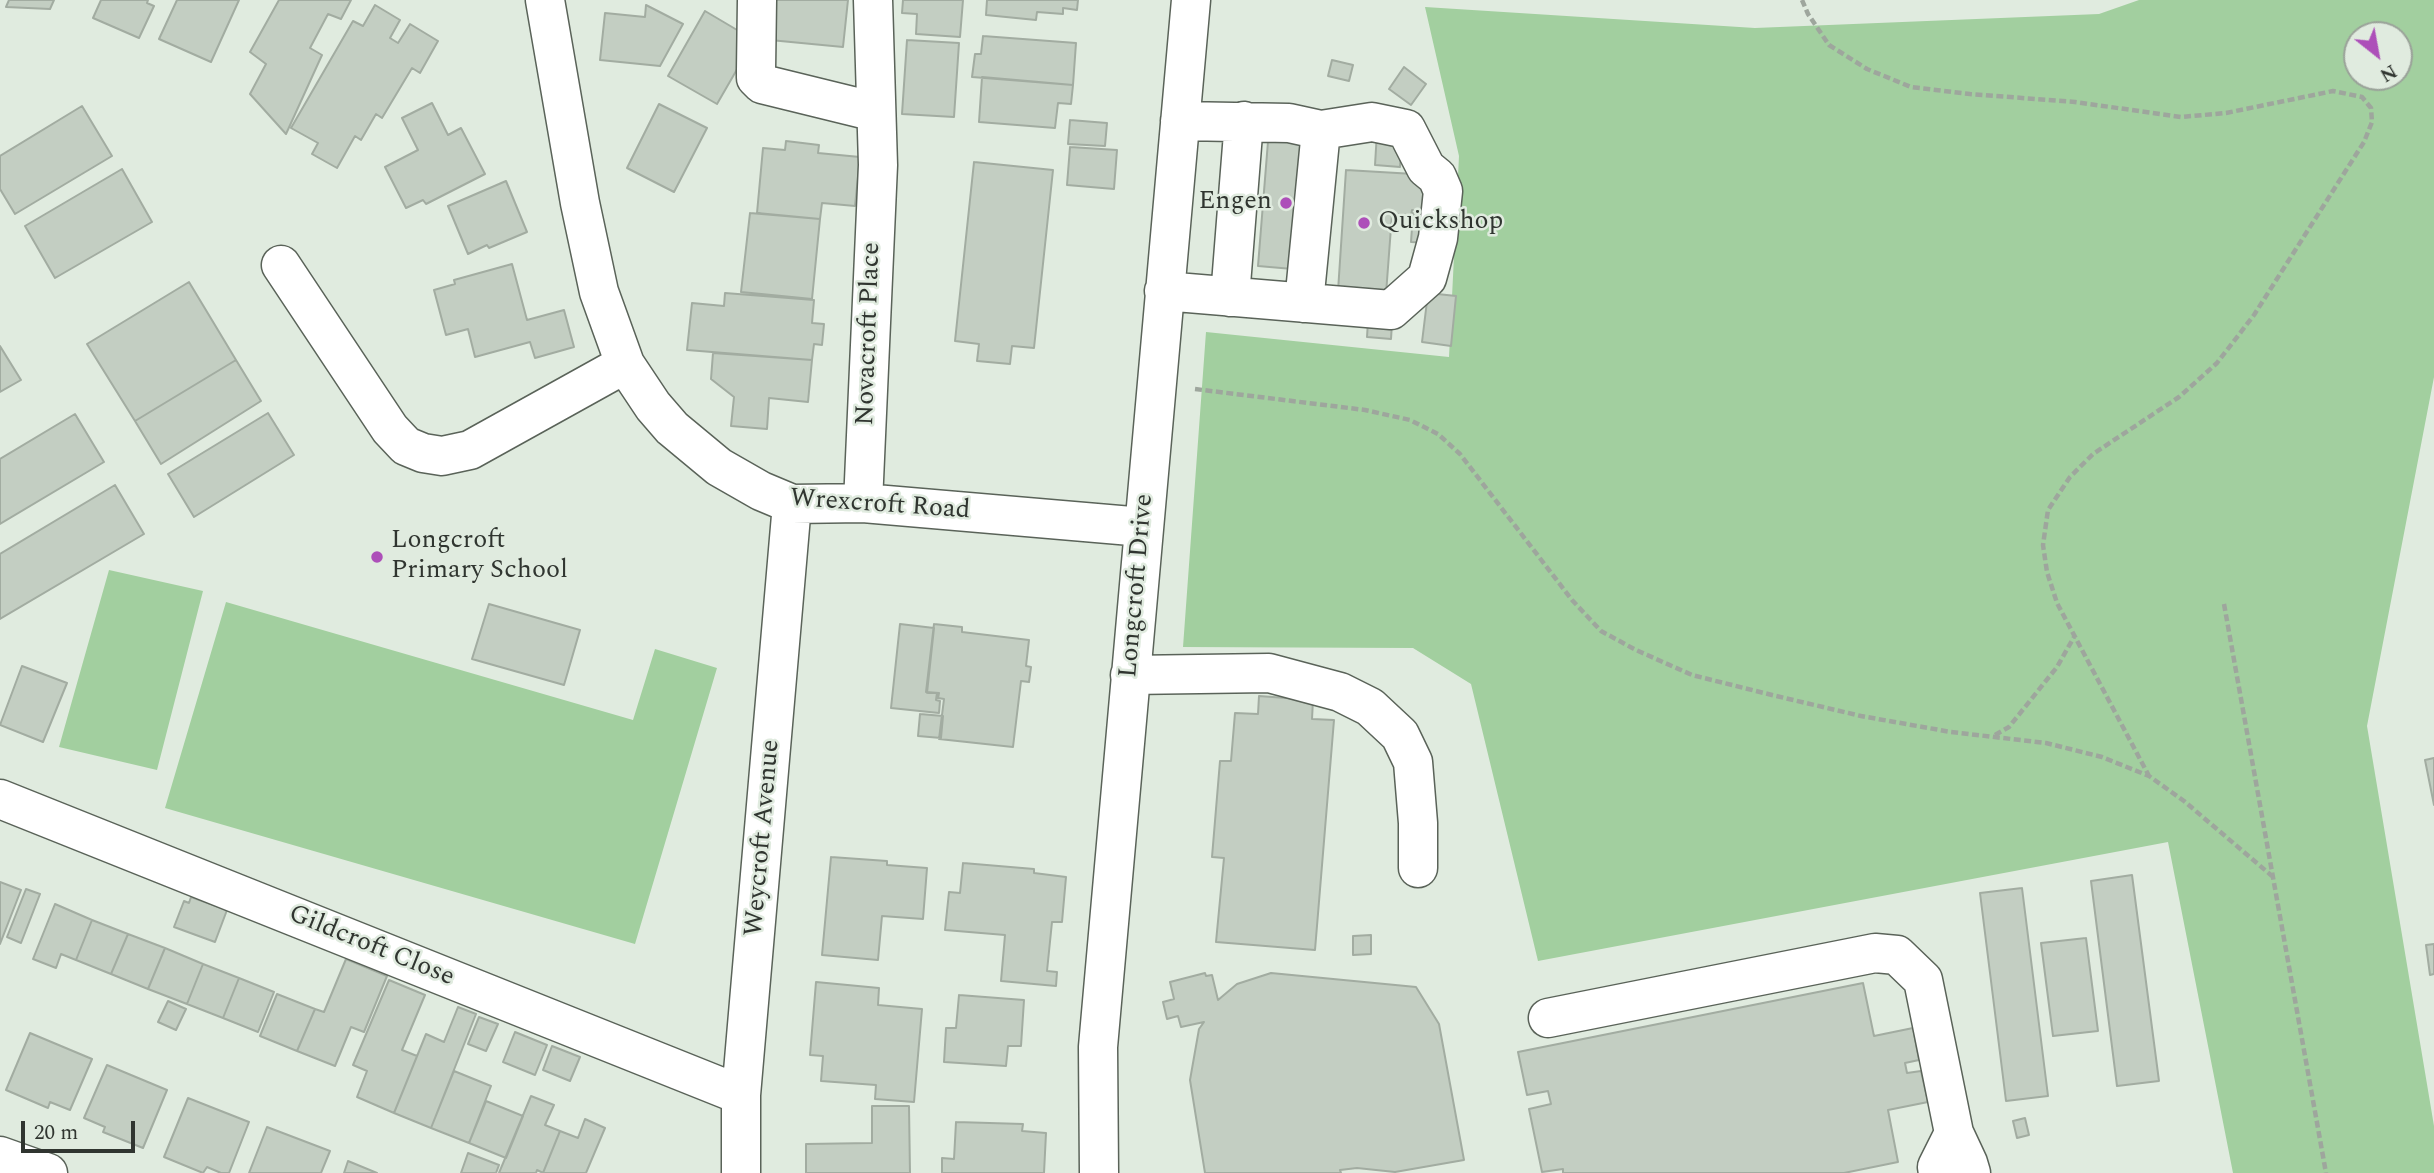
<!DOCTYPE html>
<html>
<head>
<meta charset="utf-8">
<style>
	body { margin:0 }
	#map { position:relative; width:2434px; height:1173px; overflow:hidden; background:#e0ebdf; font-family:Spectral,serif }
	canvas { display:block }
	.north { position:absolute; left:2343px; top:21px; width:70px; height:70px; box-sizing:border-box; background:#e0ebdf; border:2px solid #9aa299; border-radius:50%; rotate:149deg; font-size:19px; font-weight:700; line-height:28px; text-align:center; color:#303530 }
	.north::after { content:''; display:block; margin:auto; width:24px; height:32px; background:#ad4fb9; clip-path:polygon(50% 0,100% 100%,50% 72%,0 100%) }
	.scale { position:absolute; left:21px; top:1121px; width:114px; height:32px; box-sizing:border-box; border:4px solid #303530; border-top:0; padding-left:9px; font-size:21px; line-height:24px; white-space:nowrap; color:#303530; -webkit-text-stroke:5px #e0ebdf; paint-order:stroke }
</style>
</head>
<body>
<div id="map">
<canvas width="2434" height="1173"></canvas>
<div class="north">N</div>
<div class="scale">20 m</div>
</div>
<script>
const g = document.querySelector('canvas').getContext('2d');
g.lineJoin = 'round';
function paint(path, color) { g.fillStyle = color; g.fill(path, 'evenodd'); }
const poly = rows => new Path2D(rows.map(r => 'M' + r).join(''));
function strokePath(path, color, width, dash) { g.strokeStyle = color; g.lineWidth = width; g.lineCap = dash ? 'butt' : 'round'; g.setLineDash(dash || []); g.stroke(path); }
function write(font, color, halo, rows, align = 'center') {
  g.font = font + ' Spectral,serif'; g.lineWidth = 5; g.setLineDash([]); g.textBaseline = 'middle'; g.strokeStyle = halo; g.fillStyle = color; for (const [text, x, y, turn = 0] of rows) {
    g.save(); g.translate(x, y); g.rotate((+turn || 0) * Math.PI / 180); g.textAlign = isNaN(turn) ? turn : align; if (halo) g.strokeText(text, 0, 0); g.fillText(text, 0, 0); g.restore();
  }
}
paint(poly([
	[2139,0,2434,0,2434,377,2367,726,2434,1126,2434,1173,2233,1173,2168,842,1538,961,1471,684,1413,648,1183,647,1206,332,1449,357,1459,156,1425,7,1755,28,2099,14],
	[2357,35,2399,35,2399,77,2357,77],
	[109,570,203,591,157,770,59,747],
	[226,602,633,720,655,649,717,668,635,944,165,808]
]), '#a2cf9f');
const building = poly([
	[9,0,54,0,50,9,6,7,9,0],
	[101,0,148,0,147,3,154,6,139,38,93,18,101,0],
	[177,0,239,0,211,62,159,39,177,0],
	[279,0,351,0,341,19,328,14,310,48,322,55,286,134,250,94,266,64,250,52,279,0],
	[774,0,848,0,843,47,770,40,774,0],
	[903,0,963,0,960,37,916,34,917,14,902,13,903,0],
	[987,0,1078,0,1077,10,1063,8,1063,14,1037,12,1036,20,986,15,987,0],
	[375,5,400,20,390,38,398,43,410,24,438,41,420,73,412,68,382,118,376,114,361,140,355,136,337,168,312,154,318,143,291,128,353,21,363,26,375,5],
	[646,5,683,24,660,66,600,60,605,13,645,17,646,5],
	[705,11,754,40,717,104,668,76,705,11],
	[983,36,1076,43,1073,85,972,77,975,54,981,54,983,36],
	[907,40,959,43,954,117,902,114,907,40],
	[1332,60,1353,65,1349,81,1328,76,1332,60],
	[1404,67,1426,84,1411,105,1389,89,1404,67],
	[982,77,1073,85,1071,104,1058,103,1055,128,979,122,982,77],
	[432,103,448,135,461,128,485,174,426,204,423,200,406,208,385,167,418,150,402,118,432,103],
	[659,104,707,128,674,192,627,168,659,104],
	[82,106,112,156,15,214,0,189,0,156,82,106],
	[1070,120,1107,123,1105,146,1068,144,1070,120],
	[1269,129,1315,133,1304,270,1258,266,1269,129],
	[1377,132,1402,133,1400,167,1375,165,1377,132],
	[786,141,819,145,818,153,860,157,855,206,822,203,820,219,757,213,763,148,785,150,786,141],
	[1070,147,1117,150,1114,189,1067,185,1070,147],
	[974,162,1053,170,1034,348,1012,346,1010,364,977,361,979,344,955,341,974,162],
	[122,169,152,222,55,278,25,226,122,169],
	[1346,170,1414,174,1434,211,1412,210,1411,215,1392,214,1386,294,1338,291,1346,170],
	[506,181,527,232,489,248,487,245,468,254,448,206,506,181],
	[750,213,820,219,812,299,741,292,750,213],
	[1413,213,1434,215,1432,243,1411,242,1413,213],
	[512,264,527,320,564,310,574,347,535,358,530,342,475,357,468,329,446,335,434,290,455,284,454,280,512,264],
	[189,282,236,360,135,421,87,344,189,282],
	[725,293,814,300,812,323,824,324,822,345,814,344,812,360,687,350,692,303,724,306,725,293],
	[1428,293,1456,296,1451,346,1422,342,1428,293],
	[1368,321,1392,323,1391,339,1367,337,1368,321],
	[0,346,21,380,0,392,0,346],
	[713,353,812,360,808,402,769,398,767,429,731,426,734,397,711,379,713,353],
	[236,360,261,401,161,464,135,421,236,360],
	[268,413,294,455,194,517,168,474,268,413],
	[75,414,104,462,0,524,0,459,75,414],
	[115,485,144,534,0,619,0,554,115,485],
	[489,604,580,630,564,685,472,659,489,604],
	[900,624,934,628,927,693,937,693,936,700,940,701,939,713,891,708,900,624],
	[934,624,962,627,962,632,1029,640,1026,666,1031,667,1029,682,1021,681,1013,747,939,739,944,699,938,698,939,693,926,692,934,624],
	[22,666,67,683,43,742,0,725,22,666],
	[1259,696,1313,700,1312,719,1334,720,1315,950,1216,942,1224,858,1212,857,1220,761,1231,761,1235,713,1258,714,1259,696],
	[920,714,943,716,941,738,918,736,920,714],
	[2434,758,2434,805,2425,760,2434,758],
	[831,857,887,861,887,865,927,868,923,919,882,916,878,960,822,955,831,857],
	[963,863,1034,869,1034,873,1066,877,1062,922,1052,922,1047,971,1057,972,1056,986,1001,981,1005,935,945,930,949,892,960,893,963,863],
	[2132,875,2159,1081,2117,1086,2091,881,2132,875],
	[0,882,21,890,0,944,0,882],
	[2022,888,2048,1096,2006,1101,1980,893,2022,888],
	[26,889,40,894,21,943,7,937,26,889],
	[191,897,227,910,215,942,174,927,184,901,189,903,191,897],
	[55,904,92,920,76,960,61,954,56,968,33,959,55,904],
	[92,920,128,934,111,974,76,960,92,920],
	[128,934,165,948,148,989,111,974,128,934],
	[1371,935,1371,954,1353,955,1353,936,1371,935],
	[2086,938,2098,1031,2053,1036,2041,943,2086,938],
	[2434,944,2434,974,2430,975,2426,945,2434,944],
	[165,948,203,964,187,1004,148,989,165,948],
	[346,959,387,976,364,1032,351,1027,335,1066,297,1051,315,1009,324,1012,346,959],
	[203,964,239,978,223,1018,187,1004,203,964],
	[1205,973,1206,976,1212,975,1218,1000,1237,984,1271,973,1416,987,1439,1024,1464,1160,1395,1172,1357,1168,1340,1170,1341,1173,1205,1173,1190,1080,1199,1029,1204,1022,1181,1027,1178,1016,1167,1019,1163,1002,1174,999,1170,982,1205,973],
	[239,978,274,992,258,1032,223,1018,239,978],
	[389,980,425,995,402,1050,417,1056,394,1113,357,1097,367,1071,353,1065,389,980],
	[816,982,879,988,878,1005,922,1009,914,1102,875,1099,876,1085,821,1081,823,1056,810,1055,816,982],
	[1863,983,1874,1036,1913,1028,1919,1060,1905,1063,1907,1073,1921,1071,1928,1102,1888,1110,1898,1162,1844,1173,1563,1173,1563,1169,1542,1172,1529,1109,1551,1104,1548,1091,1527,1095,1518,1052,1863,983],
	[277,994,315,1009,297,1051,260,1036,277,994],
	[959,995,1024,1000,1021,1046,1008,1046,1006,1066,944,1062,946,1028,956,1028,959,995],
	[168,1001,186,1009,176,1030,158,1022,168,1001],
	[458,1007,476,1014,431,1128,394,1113,426,1034,444,1042,458,1007],
	[479,1017,498,1024,486,1051,468,1044,479,1017],
	[515,1032,547,1045,535,1075,503,1062,515,1032],
	[30,1033,92,1059,70,1110,50,1102,48,1108,6,1090,30,1033],
	[552,1046,580,1057,570,1081,543,1070,552,1046],
	[107,1065,167,1090,143,1148,103,1132,105,1127,84,1118,107,1065],
	[454,1071,491,1086,469,1143,431,1128,454,1071],
	[531,1096,554,1105,545,1125,560,1131,543,1173,537,1170,536,1173,499,1173,531,1096],
	[188,1098,249,1122,229,1173,221,1173,207,1167,203,1173,164,1157,188,1098],
	[486,1101,523,1116,506,1158,469,1143,486,1101],
	[872,1106,909,1106,910,1173,806,1173,806,1144,872,1143,872,1106],
	[2025,1118,2029,1135,2017,1138,2013,1121,2025,1118],
	[585,1119,605,1128,586,1173,543,1173,560,1131,578,1138,585,1119],
	[956,1122,1023,1124,1022,1131,1046,1133,1044,1173,942,1173,942,1158,954,1159,956,1122],
	[267,1127,330,1151,321,1173,249,1173,267,1127],
	[468,1153,499,1165,496,1173,461,1173,468,1153],
	[348,1161,377,1173,344,1173,348,1161]
]);
paint(building, '#c3cec2');
strokePath(building, '#a2aca1', 2);
const minor = poly([
	[545,0,580,203,599,292,625,364,653,406,672,428,719,467,761,491,792,504,863,503,1143,527],
	[757,0,756,70,756,78,762,84,876,112],
	[281,265,390,429,406,446,423,453,442,456,470,450,625,364],
	[1164,291,1391,310,1427,278,1438,238,1443,191,1437,177,1426,168,1406,129,1372,122,1321,130,1289,123,1180,121],
	[1230,297,1244,121],
	[1304,303,1321,130],
	[863,503,878,165,873,0],
	[1130,675,1269,673,1340,692,1370,707,1400,735,1413,762,1418,823,1418,868],
	[0,799,741,1095],
	[1548,1018,1875,953,1897,955,1923,980,1954,1133,1968,1163,1971,1173],
	[0,1156,48,1173],
	[741,1173,741,1095,792,504],
	[1099,1173,1098,1047,1191,0],
	[1938,1173,1937,1167,1954,1133]
]);
strokePath(minor, '#5a6359', 41);
strokePath(poly([
	[1802,0,1808,14,1829,45,1867,69,1911,87,1970,94,2075,102,2181,117,2226,113,2333,91,2362,97,2371,108,2372,122,2364,142,2254,315,2217,363,2179,397,2093,454,2070,477,2048,510,2043,545,2047,572,2057,603,2149,776],
	[1195,389,1365,410,1410,420,1438,434,1460,454,1572,600,1601,631,1636,650,1692,675,1772,695,1861,716,1951,732,2046,743,2102,757,2149,776,2184,801,2272,876],
	[2224,604,2326,1173],
	[1995,735,2009,727,2057,667,2074,637]
]), '#9ea69d', 4.5, [7, 3.5]);
strokePath(minor, '#fff', 38);
for (const [x, y, r, color] of [
	[1286,203,7,"#ad4fb9"],
	[1364,223,7,"#ad4fb9"],
	[377,557,7,"#ad4fb9"]
]) { const dot = new Path2D(); dot.arc(x, y, r, 0, 2 * Math.PI); g.fillStyle = color; g.fill(dot); strokePath(dot, '#e0ebdf', 2.5); }
write('26px', '#303530', '#e0ebdf', [
	["Engen",1272,203,"right"],
	["Quickshop",1378,223],
	["Longcroft",391,542],
	["Primary School",391,572]
], 'left');
write('26px', '#303530', '#e0ebdf', [
	["Novacroft Place",870,334,-88],
	["Wrexcroft Road",880,506,4],
	["Longcroft Drive",1138,586,-85],
	["Weycroft Avenue",764,838,-85],
	["Gildcroft Close",371,947,22]
]);
</script>
</body>
</html>
